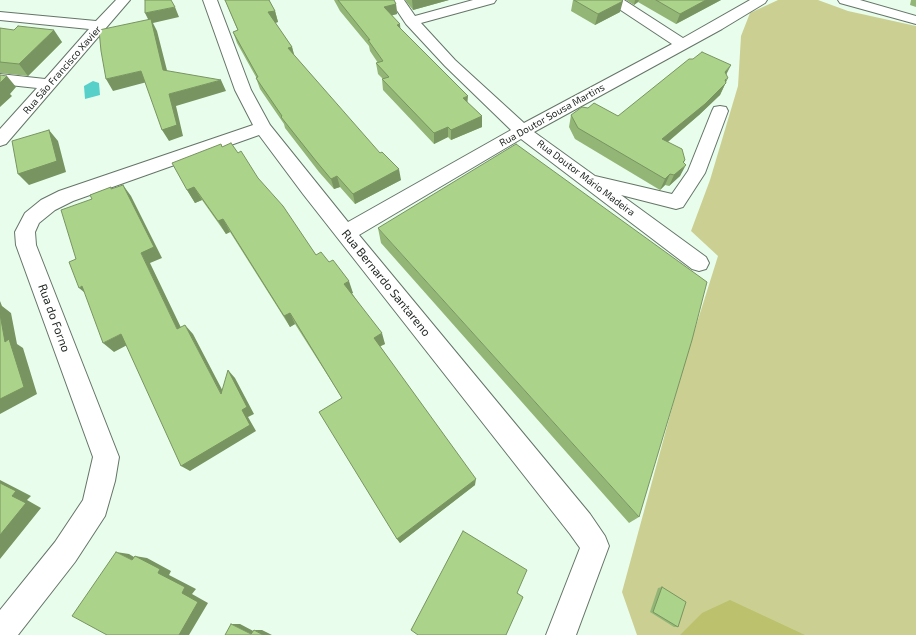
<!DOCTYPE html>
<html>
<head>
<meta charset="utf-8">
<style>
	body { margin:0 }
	canvas { display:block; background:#e9fded }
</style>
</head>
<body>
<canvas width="916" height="635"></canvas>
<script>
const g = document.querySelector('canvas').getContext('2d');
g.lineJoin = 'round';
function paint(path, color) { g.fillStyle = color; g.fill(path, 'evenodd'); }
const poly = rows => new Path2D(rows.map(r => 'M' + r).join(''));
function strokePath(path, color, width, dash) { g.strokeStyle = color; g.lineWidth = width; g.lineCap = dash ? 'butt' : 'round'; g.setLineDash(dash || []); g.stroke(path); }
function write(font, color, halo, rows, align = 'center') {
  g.font = font + ' "Exo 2",sans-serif'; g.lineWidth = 4; g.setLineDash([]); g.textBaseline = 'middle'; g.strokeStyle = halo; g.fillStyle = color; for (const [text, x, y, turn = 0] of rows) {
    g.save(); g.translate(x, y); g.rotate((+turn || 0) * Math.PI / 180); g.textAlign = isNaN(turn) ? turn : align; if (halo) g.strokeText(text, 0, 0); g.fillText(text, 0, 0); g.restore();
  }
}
paint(poly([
	[778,0,818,0,848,11,916,26,916,635,637,635,622,592,684,364,718,256,691,231,710,180,738,86,741,36,750,13]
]), '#cbd092');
paint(poly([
	[730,600,805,635,680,635,702,613]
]), '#bbc16d');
paint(poly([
	[93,81,99,83,100,95,85,99,84,86]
]), '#57d0ca');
const minor = poly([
	[116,0,130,0,6,144,0,146,0,129,37,88,0,84,0,74,45,79,89,29,0,20,0,12,96,21,116,0],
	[203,0,217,0,251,90,270,125,348,222,511,130,445,66,406,24,390,0,404,0,415,16,473,0,496,0,494,3,421,23,455,60,524,123,672,44,610,3,608,0,624,0,683,38,750,0,767,0,765,3,722,29,534,132,595,176,672,194,688,171,712,111,714,107,720,106,726,107,728,111,705,173,683,207,676,209,621,195,706,257,709,263,706,269,699,271,692,269,521,139,359,235,590,514,605,536,609,546,576,635,546,635,580,548,570,534,303,194,259,135,73,201,55,210,39,223,35,232,36,245,119,457,115,481,105,516,75,562,18,635,0,635,0,610,55,542,83,500,93,457,16,245,15,232,25,213,41,200,59,191,253,125,235,90,203,0],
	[838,0,860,0,916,16,916,24,840,3,838,0]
]);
strokePath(minor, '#647567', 2);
paint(minor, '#fff');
paint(poly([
	[225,0,269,0,275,11,278,22,275,23,292,47,294,55,401,180,355,204,340,187,334,189,319,172,285,128,284,124,260,89,256,78,256,77,237,43,233,32,238,31],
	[334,0,394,0,396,4,397,14,392,15,401,29,467,102,482,116,482,127,451,140,448,137,434,144,383,90,382,79,383,79,378,74,376,63,378,63,370,51,369,46,340,11],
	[405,0,449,0,413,10],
	[573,0,620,12,595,25,571,11],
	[626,0,721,0,676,24,638,2,634,5],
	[911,0,916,0,916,7,910,5],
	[0,28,62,42,28,76,0,73],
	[726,75,726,82,720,95,699,115,668,142,685,160,684,162,680,176,669,186,665,185,660,190,575,139,569,127,571,115,588,108,618,116],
	[222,147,238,153,316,255,329,262,353,293,352,293,385,344,380,346,475,485,400,543,397,539,342,398,295,324,290,327,230,232,226,234,202,200,195,203,187,190],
	[378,228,639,517,629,523,381,243],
	[662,587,678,627,674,627,650,612,658,588]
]), '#93b677');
paint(poly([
	[412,0,449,0,413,10],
	[635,0,639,0,638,2,634,5],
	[706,0,721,0,676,24,680,14],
	[623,1,620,12,595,25,598,14],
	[396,4,397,14,386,17,384,7],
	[175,7,179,17,153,23,157,31,170,82,163,70,150,23,145,13],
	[275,11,278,22,272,24,268,12],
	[400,24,401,35,397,25],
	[54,30,62,42,28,76,19,64],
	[292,47,295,58,288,48],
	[731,65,725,77,725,72],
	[141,71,147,82,113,91,106,79],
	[7,76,16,87,10,94,12,96,0,107,0,83],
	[728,78,720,95,699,115,658,150,662,139],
	[221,80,226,91,176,106,183,136,169,141,162,130,169,94],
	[468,96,467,107,463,98],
	[482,116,482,127,451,140,451,130],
	[448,127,448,137,434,144,434,133],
	[49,130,58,141,66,172,29,185,18,174],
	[685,160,680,170,686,165,680,176,669,186,674,175],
	[399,169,401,180,355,204,353,194],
	[670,174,665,185,660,190,665,179],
	[337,176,340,187,334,189,331,179],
	[123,185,131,196,162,258,150,263,186,338,177,329,141,253],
	[194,187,202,200,195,203,187,190],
	[223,219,230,232,226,234,218,221],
	[349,281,353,293,348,295,344,284],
	[82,286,90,297,79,288],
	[0,301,2,306,11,313,17,344,23,348,37,394,0,414],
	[290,313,295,324,290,327,284,316],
	[185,325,193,334,228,401,221,394],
	[382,333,385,344,377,348,374,338],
	[121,334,131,343,114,352,103,343],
	[228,370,235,378,254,414,248,417,256,431,190,471,181,466,242,410],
	[476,479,475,485,400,543,397,539],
	[0,480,31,496,27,500,41,508,0,559,0,535,12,496,0,483],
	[116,552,129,554,144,563,132,560],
	[135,556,147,558,171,571,169,575,196,589,192,594,208,603,189,635,179,635,182,593,158,573],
	[231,624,240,624,259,634,251,634],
	[254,630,262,630,272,635,263,635]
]), '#789461');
const building = poly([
	[145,0,171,0,175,7,145,13,145,0],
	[225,0,269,0,275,11,268,12,292,47,288,48,380,153,382,152,399,169,353,194,337,176,331,179,316,161,281,117,282,116,256,78,258,77,233,32,238,30,225,0],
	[338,0,394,0,396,4,384,7,400,24,397,25,468,96,463,98,482,116,451,130,448,127,434,133,382,79,389,77,376,63,383,61,368,40,370,40,338,0],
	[574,0,622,0,623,1,598,14,574,0],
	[656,0,706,0,680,14,656,0],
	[151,19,163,70,221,80,169,94,177,125,162,130,141,71,106,79,101,51,99,30,151,19],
	[18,26,54,30,19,64,0,62,0,28,14,30,18,26],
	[702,52,731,65,725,72,728,78,725,80,726,83,705,104,662,139,682,149,685,160,683,162,686,165,674,175,670,174,665,179,578,128,571,115,582,107,588,108,594,103,618,116,689,59,693,59,702,52],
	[0,75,7,76,0,83,0,75],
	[49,130,57,161,18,174,12,141,49,130],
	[231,143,238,153,241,151,258,178,283,206,316,255,321,252,329,262,333,260,349,281,344,284,382,333,374,338,476,479,397,539,319,412,342,398,290,313,284,316,223,219,218,221,194,187,187,190,172,163,221,144,222,147,231,143],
	[516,144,707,282,692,340,639,517,378,228,516,144],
	[123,185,154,247,141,253,177,329,185,325,221,394,228,370,247,407,242,410,250,425,181,466,121,334,103,343,82,286,79,288,69,262,76,259,61,210,92,199,90,195,111,187,111,189,123,185],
	[0,314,5,342,9,339,24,387,0,399,0,314],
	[0,483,16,491,12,496,26,503,0,535,0,483],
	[463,531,527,570,517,593,523,597,506,635,418,635,411,630,463,531],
	[116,552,132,560,135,556,160,569,158,573,185,587,182,593,198,602,179,635,107,635,72,616,116,552],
	[662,587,686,602,678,627,653,612,662,587],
	[231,624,251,634,254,630,263,635,225,635,231,624]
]);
paint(building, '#abd48a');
strokePath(building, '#789461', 1);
write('10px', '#1d241f', '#fff', [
	["Rua São Francisco Xavier",62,70,-49],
	["Rua Doutor Sousa Martins",552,115,-29],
	["Rua Doutor Mário Madeira",586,178,37]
]);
write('12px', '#1d241f', '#fff', [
	["Rua Bernardo Santareno",386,283,51],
	["Rua do Forno",54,318,70]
]);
</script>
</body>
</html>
